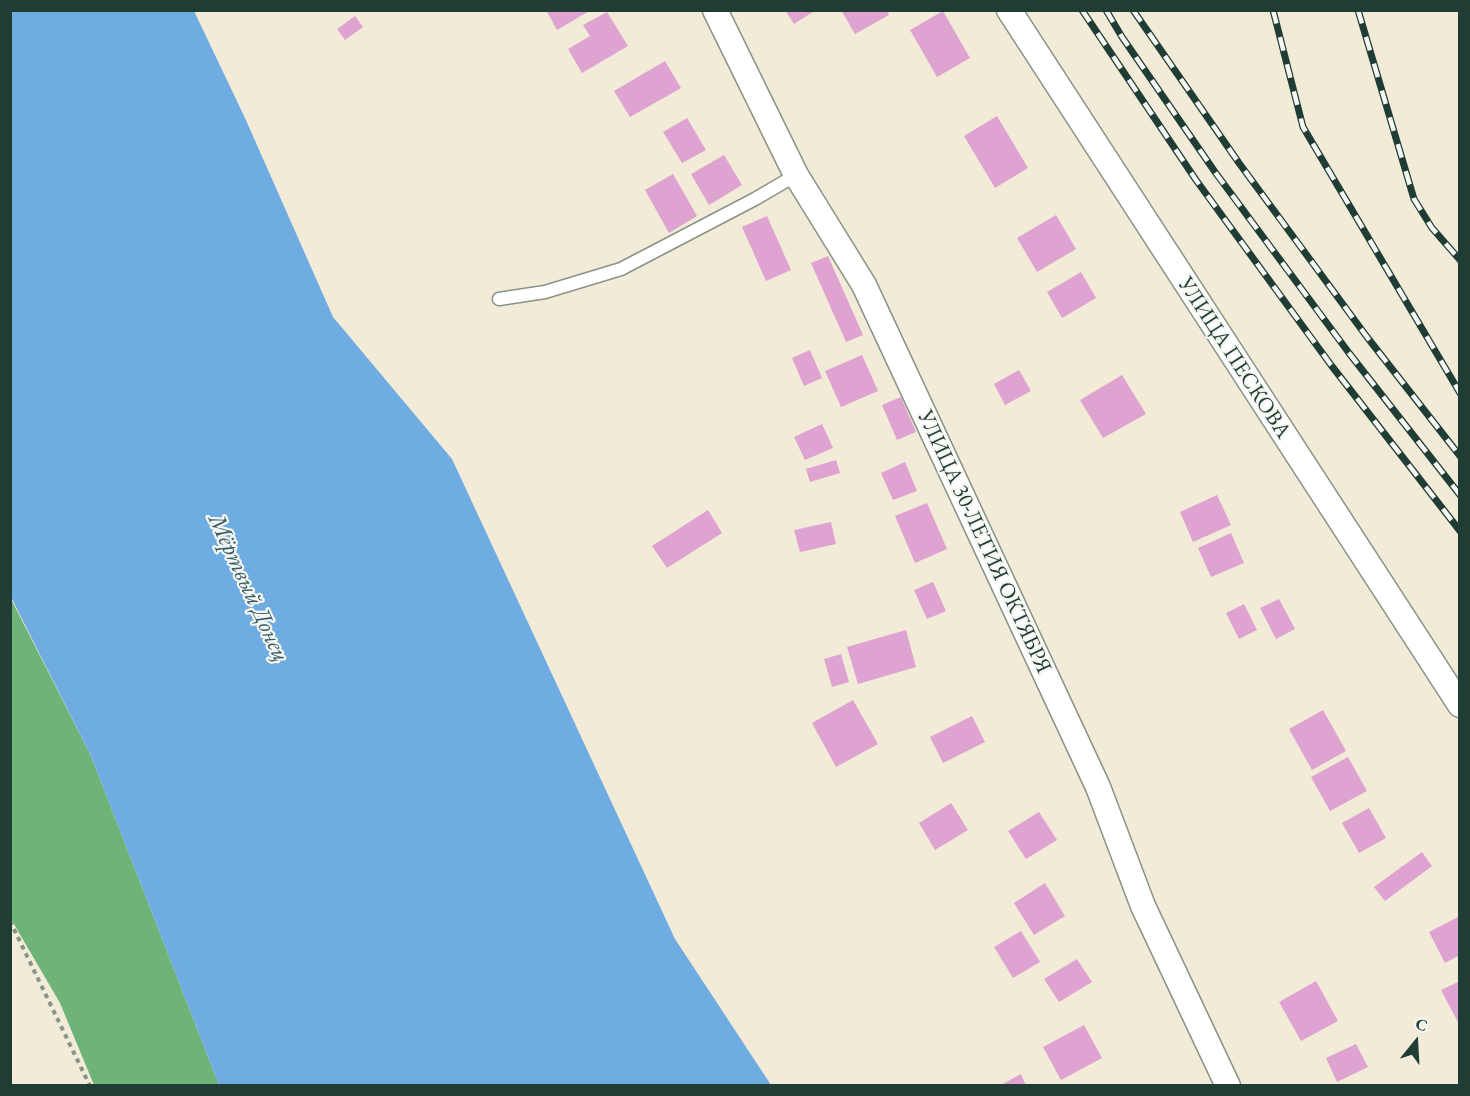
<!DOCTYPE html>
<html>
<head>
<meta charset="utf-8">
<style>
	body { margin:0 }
	#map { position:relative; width:1470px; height:1096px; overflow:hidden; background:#f1ebd8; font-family:"EB Garamond",serif }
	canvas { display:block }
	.frame { position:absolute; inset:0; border:12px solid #1f3d34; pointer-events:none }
	.north { position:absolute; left:1386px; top:1012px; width:60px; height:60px; -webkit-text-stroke:4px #f6f6f2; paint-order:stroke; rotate:18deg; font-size:16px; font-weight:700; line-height:24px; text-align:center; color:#1f3d34 }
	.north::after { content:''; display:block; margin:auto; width:21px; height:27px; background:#1f3d34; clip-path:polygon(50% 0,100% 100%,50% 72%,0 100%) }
</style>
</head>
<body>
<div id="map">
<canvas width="1470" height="1096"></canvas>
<div class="frame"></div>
<div class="north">С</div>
</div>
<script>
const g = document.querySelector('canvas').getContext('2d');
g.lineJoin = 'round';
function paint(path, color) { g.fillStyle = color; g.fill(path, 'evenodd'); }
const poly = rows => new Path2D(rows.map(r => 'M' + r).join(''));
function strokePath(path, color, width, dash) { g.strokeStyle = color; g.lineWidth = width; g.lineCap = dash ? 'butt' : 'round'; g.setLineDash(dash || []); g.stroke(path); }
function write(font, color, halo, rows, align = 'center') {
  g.font = font + ' "EB Garamond",serif'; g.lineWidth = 4.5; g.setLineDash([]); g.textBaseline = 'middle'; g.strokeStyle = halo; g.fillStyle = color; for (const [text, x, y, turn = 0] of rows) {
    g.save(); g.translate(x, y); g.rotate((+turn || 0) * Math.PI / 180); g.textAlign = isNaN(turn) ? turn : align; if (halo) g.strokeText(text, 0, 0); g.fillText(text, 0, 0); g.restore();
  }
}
paint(poly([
	[10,597,91,756,219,1085,94,1085,60,1003,11,919]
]), '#6eb378');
paint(poly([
	[10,11,194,11,245,118,333,317,452,459,675,939,771,1085,219,1085,91,756,11,597]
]), '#6face1');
paint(poly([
	[546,10,591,10,557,30],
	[785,10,816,10,794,24],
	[841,10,887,10,889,15,855,34],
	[943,11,970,58,937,77,910,30],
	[607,12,628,46,582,73,568,49,590,36,583,25],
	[355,16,363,27,345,40,337,29],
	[665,61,681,88,630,117,614,91],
	[997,116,1028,168,995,188,964,136],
	[687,118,706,150,682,163,663,132],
	[724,155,742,185,709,205,691,174],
	[673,174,697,216,669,233,645,190],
	[1056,215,1076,249,1037,272,1017,238],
	[767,216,791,270,766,281,742,227],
	[828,256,863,335,846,342,811,263],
	[1081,272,1096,298,1062,318,1047,292],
	[810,350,822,378,804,386,792,358],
	[862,355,878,391,841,407,825,371],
	[1019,370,1031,391,1005,405,994,384],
	[1122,375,1146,414,1103,438,1080,400],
	[901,397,916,432,897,440,882,405],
	[822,424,833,448,805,460,794,437],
	[836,460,840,473,810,482,806,469],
	[905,462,917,491,893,500,881,473],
	[1217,495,1231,525,1193,542,1180,512],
	[927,503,947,549,915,563,895,516],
	[708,510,722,533,667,568,652,546],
	[831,522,836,544,800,552,794,530],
	[1231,533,1244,563,1211,577,1198,548],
	[933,582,946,611,927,619,914,590],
	[1279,599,1295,629,1276,639,1260,608],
	[1244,604,1257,630,1239,639,1226,613],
	[906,630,916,667,858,684,847,647],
	[841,654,849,682,832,687,824,659],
	[853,700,878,744,836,767,812,723],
	[1323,710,1346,751,1312,770,1289,729],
	[972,716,985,742,943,763,930,737],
	[1348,757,1367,791,1330,811,1311,777],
	[951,803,968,830,935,850,919,823],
	[1369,808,1386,838,1359,853,1342,823],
	[1039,812,1057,840,1026,859,1008,831],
	[1422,852,1432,866,1385,901,1374,887],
	[1045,883,1065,916,1034,935,1014,903],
	[1460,916,1460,955,1445,963,1429,932],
	[1021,931,1040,962,1013,978,994,947],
	[1077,959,1092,982,1059,1002,1044,979],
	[1316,981,1338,1021,1301,1041,1279,1002],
	[1460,981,1460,1026,1441,990],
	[1084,1025,1102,1058,1061,1080,1043,1047],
	[1356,1044,1368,1067,1337,1082,1326,1058],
	[1021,1074,1026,1086,999,1086]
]), '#dfa3d1');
const lane = poly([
	[499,299,545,292,621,269,755,199,796,175]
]);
const street = poly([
	[715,10,796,175,864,285,1098,787,1143,906,1228,1086],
	[1009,10,1460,705]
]);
strokePath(lane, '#889486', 15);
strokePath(street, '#889486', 27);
strokePath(poly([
	[10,921,90,1086]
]), '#889486', 4, [4.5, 4.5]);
strokePath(lane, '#fff', 12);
strokePath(street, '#fff', 24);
const rail = poly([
	[1082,10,1196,180,1331,365,1460,531],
	[1106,10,1122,37,1215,172,1349,353,1460,495],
	[1133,10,1239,163,1367,337,1460,456],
	[1273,10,1303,127,1460,393],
	[1358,10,1414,199,1432,228,1460,260]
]);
strokePath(rail, '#1f3d34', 7);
strokePath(rail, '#f6f6f2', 4.5, [14]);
write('22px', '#1f3d34', '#f6f6f2', [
	["УЛИЦА ПЕСКОВА",1234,358,57],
	["УЛИЦА 30-ЛЕТИЯ ОКТЯБРЯ",984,542,65]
]);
write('italic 24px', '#375e68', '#f6f6f2', [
	["Мёртвый Донец",248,588,65]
]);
</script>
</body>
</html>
